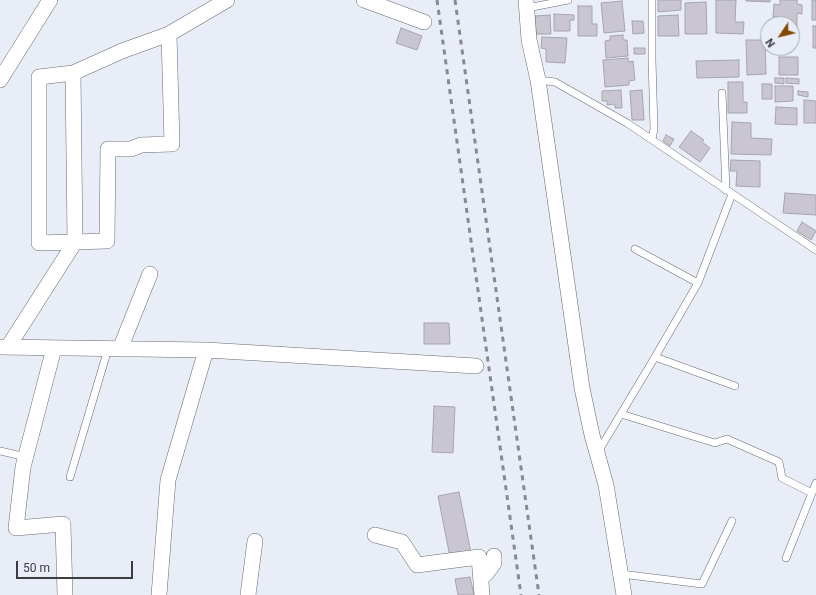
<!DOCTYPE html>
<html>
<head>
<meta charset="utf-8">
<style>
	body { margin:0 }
	#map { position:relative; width:816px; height:595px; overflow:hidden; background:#e9edf7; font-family:Roboto,sans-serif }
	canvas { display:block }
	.north { position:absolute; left:760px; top:16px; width:40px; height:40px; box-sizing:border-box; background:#e9edf7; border:1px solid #a3a7ae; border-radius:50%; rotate:235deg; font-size:11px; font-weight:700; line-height:16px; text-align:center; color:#3b3d41 }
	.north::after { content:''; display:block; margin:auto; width:14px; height:18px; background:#844802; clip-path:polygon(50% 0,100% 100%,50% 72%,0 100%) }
	.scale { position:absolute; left:16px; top:561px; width:117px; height:18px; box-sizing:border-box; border:2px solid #3b3d41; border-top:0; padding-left:5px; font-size:12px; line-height:14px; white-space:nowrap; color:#3b3d41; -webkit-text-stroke:3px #e9edf7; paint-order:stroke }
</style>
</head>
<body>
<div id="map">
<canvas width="816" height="595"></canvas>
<div class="north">N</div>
<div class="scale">50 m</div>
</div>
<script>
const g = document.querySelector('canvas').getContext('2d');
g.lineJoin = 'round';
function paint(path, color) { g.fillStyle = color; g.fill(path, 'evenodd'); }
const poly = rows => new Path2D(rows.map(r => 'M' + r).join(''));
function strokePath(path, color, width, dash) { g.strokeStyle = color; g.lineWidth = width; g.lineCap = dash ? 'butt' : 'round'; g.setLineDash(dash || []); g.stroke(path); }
const building = poly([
	[658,0,681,0,681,10,658,12,658,0],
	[716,0,736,0,735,22,744,22,743,34,716,33,716,0],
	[746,0,770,0,770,2,746,1,746,0],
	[780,0,797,0,797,4,802,5,802,14,797,13,797,29,792,29,792,24,780,24,780,17,773,17,774,4,780,5,780,0],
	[812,0,816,0,816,20,812,20,812,0],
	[622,1,625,31,604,33,601,3,622,1],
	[706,2,707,34,685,34,685,3,706,2],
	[578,6,592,6,592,24,597,24,597,36,578,36,578,6],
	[554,14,574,15,574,20,570,20,570,31,554,31,554,14],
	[550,15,551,34,536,34,535,16,550,15],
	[678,15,679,36,658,36,658,16,678,15],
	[632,21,643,21,644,33,633,34,632,21],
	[813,26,816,26,816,48,813,48,813,26],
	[401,28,422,36,417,50,396,43,401,28],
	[623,35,623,40,627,40,628,56,606,58,605,41,610,40,610,36,623,35],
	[542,37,567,38,565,63,546,62,546,49,541,48,542,37],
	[746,40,765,40,766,74,747,75,746,40],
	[634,48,645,48,645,54,634,54,634,48],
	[779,57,798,57,798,75,779,75,779,57],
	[628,58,628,62,633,61,635,80,629,81,629,85,605,87,603,60,628,58],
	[739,60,739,77,697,78,696,61,739,60],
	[775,78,784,78,784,84,775,83,775,78],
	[786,78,799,79,799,84,786,83,786,78],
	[728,82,743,82,743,102,747,102,747,113,728,113,728,82],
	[762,84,772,84,772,99,762,99,762,84],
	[775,86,793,86,793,101,775,102,775,86],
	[621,90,622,108,615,108,615,104,607,105,607,101,602,101,602,91,621,90],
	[642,90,644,120,632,120,630,91,642,90],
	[798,91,808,92,808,97,798,95,798,91],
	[804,100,816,101,816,123,804,123,804,100],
	[776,107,797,108,797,125,775,124,776,107],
	[732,122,751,123,751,138,772,139,771,155,731,154,732,122],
	[691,131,704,140,702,142,710,148,700,162,679,147,691,131],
	[666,135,674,139,670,146,663,141,666,135],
	[731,160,760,161,760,187,736,186,737,171,730,171,731,160],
	[785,193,816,195,816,215,783,213,785,193],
	[802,222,816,231,811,240,797,231,802,222],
	[424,323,449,323,450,344,424,344,424,323],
	[434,406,455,407,453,453,432,452,434,406],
	[459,492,471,553,450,557,438,496,459,492],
	[470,577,474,595,458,595,455,579,470,577]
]);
paint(building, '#c9c6d1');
strokePath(building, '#a6a4ae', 1);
const service = poly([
	[527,8,568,0],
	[538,80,555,82,627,123,816,250],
	[722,93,726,190],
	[652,139,654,129,652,60,652,0],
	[635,249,698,283],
	[655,357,698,283,732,194],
	[621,414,715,443,727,439,779,462,782,478,812,493],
	[0,451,26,457],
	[598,452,655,357,735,386],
	[70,477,108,349],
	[786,558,816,483],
	[621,574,702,584,732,521]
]);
const minor = poly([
	[364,0,424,22],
	[526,0,529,40,538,80,582,388,592,435,606,485,624,595],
	[169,34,172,144,141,145,131,149,108,149,107,241,39,243,39,77,73,73,122,51,169,34,227,0],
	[0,80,50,0],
	[0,347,206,350,476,366],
	[8,347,75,242,73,73],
	[54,348,23,467,16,528,63,524,65,595],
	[120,349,150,274],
	[375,535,402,542,417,565,479,557,482,595],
	[481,577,486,574,494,563,494,556],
	[159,595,168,480,206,350],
	[248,595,255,541]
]);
strokePath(service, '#666a72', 8);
strokePath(minor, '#666a72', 16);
strokePath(service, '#fff', 7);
strokePath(minor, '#fff', 15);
strokePath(poly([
	[437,0,521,595],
	[455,0,539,595]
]), '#878a90', 3, [5, 5]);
</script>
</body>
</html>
